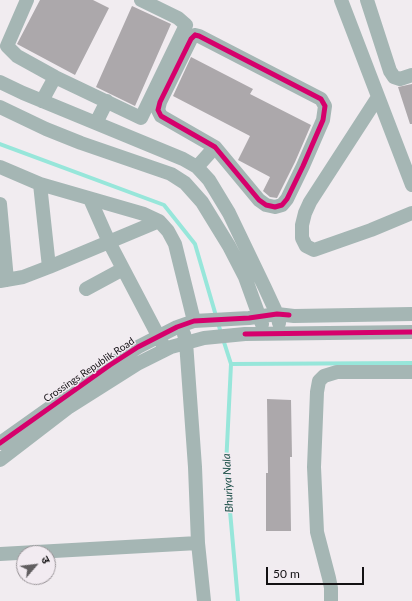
<!DOCTYPE html>
<html>
<head>
<meta charset="utf-8">
<style>
	body { margin:0 }
	#map { position:relative; width:412px; height:601px; overflow:hidden; background:#f1ecf0; font-family:Lato,"Noto Sans Devanagari",sans-serif }
	canvas { display:block }
	.north { position:absolute; left:16px; top:545px; width:40px; height:40px; box-sizing:border-box; background:#f2ebf1; border:1px solid #999498; border-radius:50%; rotate:62deg; font-size:11px; font-weight:700; line-height:16px; text-align:center; color:#131113 }
	.north::after { content:''; display:block; margin:auto; width:14px; height:18px; background:#615e60; clip-path:polygon(50% 0,100% 100%,50% 72%,0 100%) }
	.scale { position:absolute; left:266px; top:567px; width:98px; height:18px; box-sizing:border-box; border:2px solid #131113; border-top:0; padding-left:5px; font-size:12px; line-height:14px; white-space:nowrap; color:#131113; -webkit-text-stroke:3px #f2ebf1; paint-order:stroke }
</style>
</head>
<body>
<div id="map">
<canvas width="412" height="601"></canvas>
<div class="north">उ</div>
<div class="scale">50 m</div>
</div>
<script>
const g = document.querySelector('canvas').getContext('2d');
g.lineJoin = 'round';
const poly = rows => new Path2D(rows.map(r => 'M' + r).join(''));
function strokePath(path, color, width, dash) { g.strokeStyle = color; g.lineWidth = width; g.lineCap = dash ? 'butt' : 'round'; g.setLineDash(dash || []); g.stroke(path); }
function paint(path, color) { g.fillStyle = color; g.fill(path, 'evenodd'); }
function write(font, color, halo, rows, align = 'center') {
  g.font = font + ' Lato,sans-serif'; g.lineWidth = 3; g.setLineDash([]); g.textBaseline = 'middle'; g.strokeStyle = halo; g.fillStyle = color; for (const [text, x, y, turn = 0] of rows) {
    g.save(); g.translate(x, y); g.rotate((+turn || 0) * Math.PI / 180); g.textAlign = isNaN(turn) ? turn : align; if (halo) g.strokeText(text, 0, 0); g.fillText(text, 0, 0); g.restore();
  }
}
strokePath(poly([
	[0,144,164,205,195,244,221,333],
	[223,339,231,364,226,466,238,601],
	[231,364,412,363]
]), '#97e6da', 4);
paint(poly([
	[40,0,93,0,109,8,75,75,17,44],
	[132,6,171,24,135,106,96,87],
	[191,57,253,89,250,94,311,125,295,162,277,198,270,197,263,191,270,177,238,160,250,136,173,96],
	[412,84,412,124,410,124,398,87],
	[267,399,291,400,292,457,290,457,291,531,266,531,266,473,268,473]
]), '#aca8ab');
strokePath(poly([
	[27,0,7,46,17,56,55,77,141,118,185,27,186,25,178,18,141,0],
	[341,0,412,185],
	[367,0,390,71,394,77,400,79,412,75],
	[195,35,199,36,321,99,325,106,323,120,303,166,287,199,282,205,275,207,266,205,259,200,215,147,161,116,158,110,160,102,191,39,195,35],
	[0,82,23,93,183,159,197,167,209,180,229,213,265,288,277,314,279,323],
	[378,97,310,202,305,213,302,225,302,238,306,246,314,250,371,230,412,213],
	[42,101,55,77],
	[0,107,46,129,81,143,171,174,185,183,202,202,229,246,245,277,262,324],
	[96,123,107,101],
	[0,167,40,184,144,214,159,221,168,231,175,244,194,321],
	[197,167,215,147],
	[40,184,49,267],
	[90,199,109,242,162,343],
	[0,204,7,280],
	[0,281,23,277,49,267,159,221],
	[86,289,123,269],
	[184,334,186,342,195,467,198,543,204,601],
	[0,443,110,365,138,347,177,327,194,321,249,318,277,314,294,316,412,314],
	[0,460,69,407,137,364,171,347,204,338,245,334,412,332],
	[0,554,198,543],
	[331,601,331,588,329,578,317,532,314,467,317,392,319,381,324,376,337,372,412,372]
]), '#a5b6b4', 14);
strokePath(poly([
	[195,35,199,36,321,99,325,106,323,120,303,166,287,199,282,205,275,207,266,205,259,200,215,147,161,116,158,110,160,102,191,39,195,35],
	[245,334,412,332],
	[0,443,110,365,138,347,177,327,194,321,249,318,277,314,289,315]
]), '#d6006c', 5);
write('10px', '#131113', '#f2ebf1', [
	["Crossings Republik Road",89,370,-34]
]);
write('italic 11px', '#1c4f47', '#f2ebf1', [
	["Bhuriya Nala",228,483,-93]
]);
</script>
</body>
</html>
